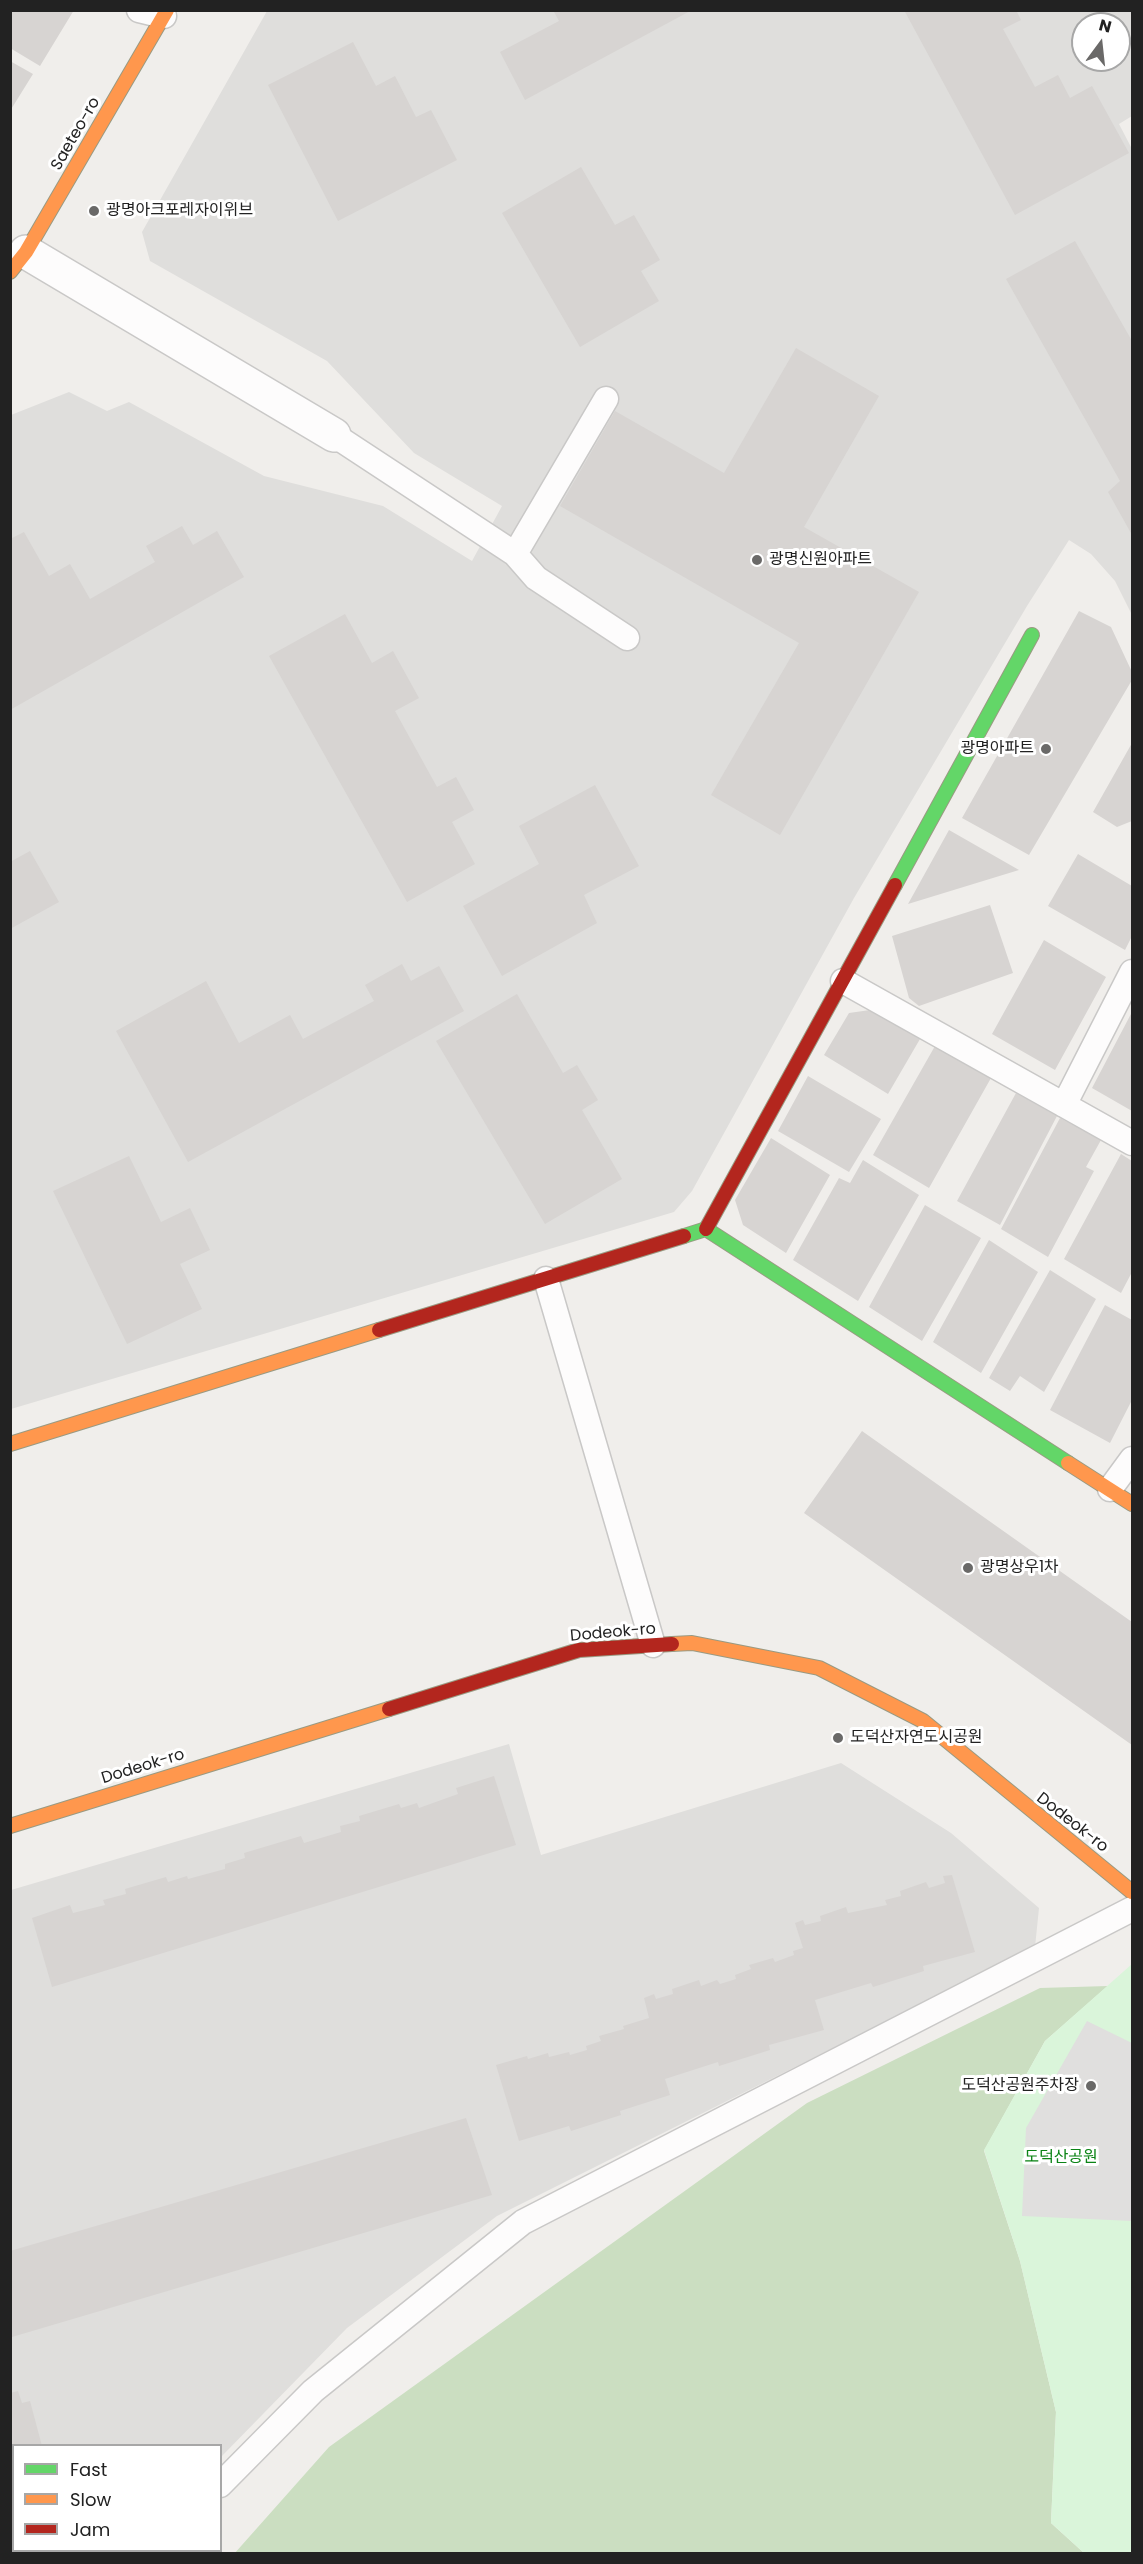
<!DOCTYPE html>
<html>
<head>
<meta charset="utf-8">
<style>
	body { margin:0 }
	#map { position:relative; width:1143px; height:2564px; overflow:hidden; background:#f0eeeb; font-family:Poppins,sans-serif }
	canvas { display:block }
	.frame { position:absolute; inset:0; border:12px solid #222; pointer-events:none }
	.legend { position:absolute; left:12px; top:2444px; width:210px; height:108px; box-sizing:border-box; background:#fff; border:2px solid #a7a7a7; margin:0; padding:8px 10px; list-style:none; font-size:18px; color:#222 }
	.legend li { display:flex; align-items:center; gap:12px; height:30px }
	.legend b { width:30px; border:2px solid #a7a7a7 }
	.north { position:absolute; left:1071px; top:12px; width:60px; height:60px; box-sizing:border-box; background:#fff; border:2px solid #a7a7a7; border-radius:50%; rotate:15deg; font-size:16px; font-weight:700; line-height:24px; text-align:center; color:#222 }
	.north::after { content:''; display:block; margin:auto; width:21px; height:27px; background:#6a6968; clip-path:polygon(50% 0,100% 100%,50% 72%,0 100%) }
</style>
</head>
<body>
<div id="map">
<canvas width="1143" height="2564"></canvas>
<div class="frame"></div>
<ul class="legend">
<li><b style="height:8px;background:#63d668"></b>Fast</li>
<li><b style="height:8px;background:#ff974d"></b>Slow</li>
<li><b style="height:8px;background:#b3261e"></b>Jam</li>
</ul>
<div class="north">N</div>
</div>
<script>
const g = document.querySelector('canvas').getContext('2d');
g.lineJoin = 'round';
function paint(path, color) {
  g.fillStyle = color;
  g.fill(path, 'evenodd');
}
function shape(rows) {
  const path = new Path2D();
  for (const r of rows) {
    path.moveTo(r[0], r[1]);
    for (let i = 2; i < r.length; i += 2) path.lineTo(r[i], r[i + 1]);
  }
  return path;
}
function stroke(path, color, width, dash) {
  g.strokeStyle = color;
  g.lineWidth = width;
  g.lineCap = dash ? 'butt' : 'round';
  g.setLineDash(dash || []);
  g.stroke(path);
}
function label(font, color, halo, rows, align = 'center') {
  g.font = font + ' Poppins,"Noto Sans KR",sans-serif';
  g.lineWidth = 6;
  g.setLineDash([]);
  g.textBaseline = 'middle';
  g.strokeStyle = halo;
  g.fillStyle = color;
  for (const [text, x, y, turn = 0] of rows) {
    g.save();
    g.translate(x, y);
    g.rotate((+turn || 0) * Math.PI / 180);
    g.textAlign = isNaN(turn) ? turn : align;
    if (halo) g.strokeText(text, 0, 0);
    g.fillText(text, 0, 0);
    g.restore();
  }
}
paint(shape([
	[267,11,1132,11,1132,116,1119,124,1132,149,1132,615,1115,581,1091,554,1069,540,1027,606,854,898,692,1191,674,1212,11,1409,11,415,69,392,107,411,129,402,264,476,383,506,472,561,502,506,414,453,327,361,150,261,142,232],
	[1083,24,1119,24,1119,60,1083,60],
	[509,1744,541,1855,841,1763,951,1833,1039,1908,1035,1947,497,2216,347,2328,221,2457,220,2446,14,2446,14,2550,143,2551,140,2554,11,2554,11,1890]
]), '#dfdedc');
paint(shape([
	[1108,1986,1045,2041,984,2151,1020,2261,1056,2412,1051,2523,1084,2553,234,2554,329,2447,807,2103,1040,1988]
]), '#cbdec1');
paint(shape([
	[1132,1964,1132,2553,1084,2553,1051,2523,1056,2412,1020,2261,984,2150,1045,2041]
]), '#daf5da');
paint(shape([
	[1087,2021,1132,2043,1132,2221,1022,2216,1026,2128]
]), '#e0dfde');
paint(shape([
	[10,10,74,10,40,66,10,48],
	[553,10,692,10,525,100,500,52,559,21],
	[904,10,1016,10,1021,20,1003,29,1035,87,1058,75,1070,98,1092,86,1129,153,1015,215],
	[353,42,376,86,395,76,416,117,431,110,457,160,338,221,268,85],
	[10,61,33,74,10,111],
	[581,167,615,225,634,215,660,260,641,271,659,301,580,347,502,213],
	[1075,241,1132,341,1132,535,1108,492,1120,481,1006,279],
	[796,348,879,396,804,527,919,592,780,835,711,795,799,643,560,506,615,411,724,473],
	[182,526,193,545,217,531,244,577,10,710,10,539,24,532,49,576,70,564,90,599,155,562,146,546],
	[1079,611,1111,627,1132,672,1132,680,1029,855,962,818],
	[345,614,372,663,393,651,419,698,395,711,437,787,456,777,474,810,452,822,475,864,407,902,269,656],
	[1132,743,1132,821,1117,827,1093,812],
	[595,785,639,866,584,895,597,923,502,976,463,906,539,864,519,826],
	[949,830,1019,870,908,904],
	[30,851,59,902,10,929,10,862],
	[1078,854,1132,886,1132,936,1125,950,1048,906],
	[990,905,1013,973,919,1006,909,998,892,936],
	[1044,940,1106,977,1055,1070,992,1034],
	[402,964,411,981,439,966,464,1011,188,1162,116,1031,206,981,239,1043,290,1015,303,1039,374,1001,365,985],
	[517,994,563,1073,577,1065,598,1100,582,1110,622,1179,545,1224,436,1041],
	[870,1010,920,1039,888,1094,824,1055,849,1013],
	[1132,1012,1132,1111,1092,1088],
	[935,1046,991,1078,929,1188,873,1155],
	[808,1076,881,1119,849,1172,778,1131],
	[1016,1093,1057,1116,1000,1225,957,1201],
	[1060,1118,1101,1140,1086,1167,1094,1171,1048,1257,1001,1229],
	[771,1138,830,1175,786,1253,743,1225,735,1200],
	[1121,1154,1132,1161,1132,1272,1121,1293,1064,1259],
	[129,1156,161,1222,190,1208,210,1250,180,1264,202,1309,127,1344,53,1191],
	[863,1160,919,1195,858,1301,793,1260,839,1178,850,1183],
	[925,1205,981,1238,922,1341,869,1307],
	[989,1240,1038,1272,981,1373,933,1342],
	[1050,1270,1096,1299,1044,1392,1020,1376,1010,1391,989,1378],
	[1105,1305,1132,1320,1132,1400,1110,1443,1050,1410],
	[862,1431,1132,1622,1132,1745,804,1513],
	[494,1776,516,1845,52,1987,32,1918,70,1905,73,1913,105,1905,103,1900,126,1894,125,1889,166,1877,168,1882,187,1876,188,1879,225,1869,225,1864,245,1858,244,1853,301,1836,304,1843,341,1832,340,1826,360,1821,359,1816,399,1804,401,1808,417,1803,419,1808,458,1794,456,1788],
	[952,1875,975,1952,923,1966,924,1971,873,1987,871,1983,815,2000,824,2030,769,2045,770,2050,719,2066,718,2062,665,2079,670,2095,620,2111,621,2115,571,2131,569,2126,519,2141,496,2065,527,2056,528,2059,548,2053,549,2057,569,2052,570,2055,587,2050,586,2046,601,2041,599,2036,624,2029,623,2026,649,2018,644,1998,654,1994,656,1999,673,1994,672,1989,699,1980,701,1986,717,1980,720,1984,736,1979,735,1975,751,1969,749,1965,773,1958,775,1962,794,1955,793,1951,803,1948,795,1923,803,1920,805,1925,821,1921,820,1916,846,1907,848,1913,887,1905,885,1900,901,1896,900,1891,926,1882,929,1888,945,1883,943,1876],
	[466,2118,492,2195,12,2337,10,2251],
	[18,2391,22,2403,30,2401,42,2446,14,2446,14,2550,68,2550,60,2554,10,2554,10,2393]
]), '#d7d4d2');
const lane = shape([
	[139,10,164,16],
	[334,435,515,554,536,578,627,638],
	[515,554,606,399],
	[843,981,1132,1143],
	[1064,1105,1132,972],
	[546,1279,653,1645],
	[1110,1489,1132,1459],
	[220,2485,313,2391,523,2222,1132,1909],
	[159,2554,162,2550]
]);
const street = shape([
	[26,252,334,435]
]);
const fast = shape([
	[895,885,1032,635],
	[684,1236,706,1229,1068,1463]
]);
const slow = shape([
	[10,272,26,252,167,10],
	[10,1444,379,1330],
	[1068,1463,1132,1504],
	[672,1644,692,1643,819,1668,923,1721,1132,1892],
	[10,1826,389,1709]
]);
const jam = shape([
	[706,1229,895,885],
	[379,1330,684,1236],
	[389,1709,579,1650,672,1644]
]);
stroke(lane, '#c9c8c7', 27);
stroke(street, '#c9c8c7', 36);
stroke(fast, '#999a82', 16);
stroke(slow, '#999a82', 16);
stroke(jam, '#999a82', 16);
stroke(lane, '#fdfcfc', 24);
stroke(street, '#fdfcfc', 33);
stroke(fast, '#63d668', 14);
stroke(slow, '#ff974d', 14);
stroke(jam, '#b3261e', 14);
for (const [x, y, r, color] of [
	[94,211,6,"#6a6968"],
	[757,560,6,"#6a6968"],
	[1046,749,6,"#6a6968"],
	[968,1568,6,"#6a6968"],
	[838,1738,6,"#6a6968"],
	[1091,2086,6,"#6a6968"]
]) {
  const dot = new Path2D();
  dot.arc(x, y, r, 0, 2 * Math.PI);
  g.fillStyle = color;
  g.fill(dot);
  stroke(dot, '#fff', 2);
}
label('16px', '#222', '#fff', [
	["Saeteo-ro",76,134,-60],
	["Dodeok-ro",613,1633,-5],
	["Dodeok-ro",143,1767,-17],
	["Dodeok-ro",1072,1823,38]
]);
label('16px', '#222', '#fff', [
	["광명아크포레자이위브",106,211],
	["광명신원아파트",769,560],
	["광명아파트",1034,749,"right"],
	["광명상우1차",980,1568],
	["도덕산자연도시공원",850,1738],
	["도덕산공원주차장",1079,2086,"right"]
], 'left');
label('16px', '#0c8416', '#fff', [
	["도덕산공원",1061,2158]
]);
</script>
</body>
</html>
